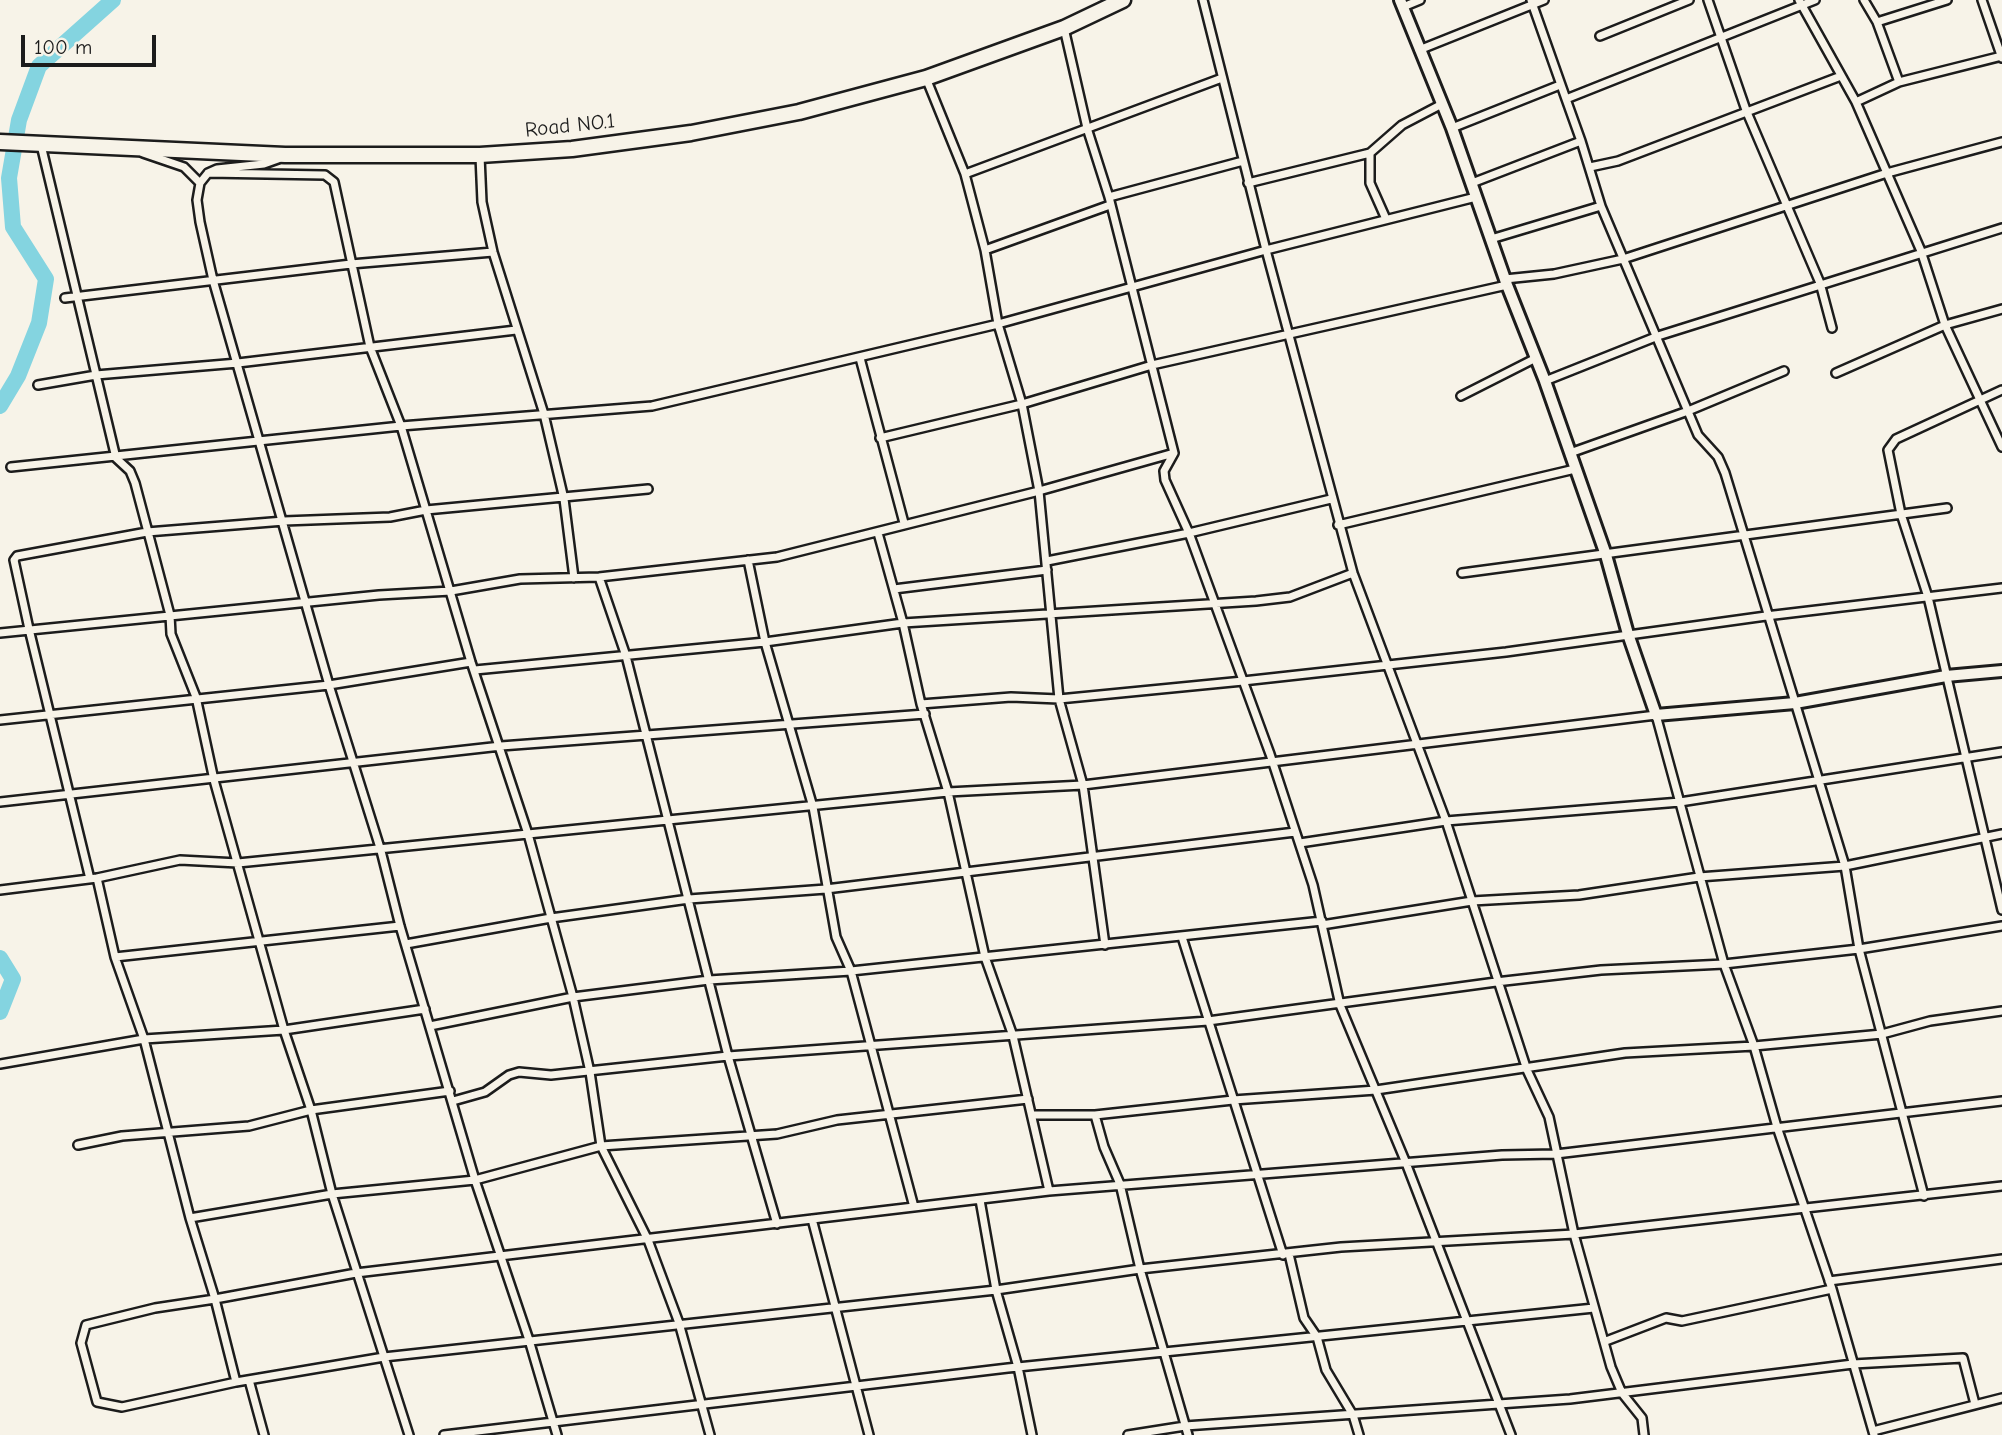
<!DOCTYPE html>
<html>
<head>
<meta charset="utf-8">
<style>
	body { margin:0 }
	#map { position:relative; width:2002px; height:1435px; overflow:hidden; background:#f7f3e8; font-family:"Comic Neue",sans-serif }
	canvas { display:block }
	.scale { position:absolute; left:21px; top:35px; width:135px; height:32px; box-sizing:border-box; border:4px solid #1c1c1c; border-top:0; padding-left:9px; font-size:21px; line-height:24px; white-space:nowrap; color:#1c1c1c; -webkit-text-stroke:5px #f7f3e8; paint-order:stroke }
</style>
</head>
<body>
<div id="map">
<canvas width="2002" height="1435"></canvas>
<div class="scale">100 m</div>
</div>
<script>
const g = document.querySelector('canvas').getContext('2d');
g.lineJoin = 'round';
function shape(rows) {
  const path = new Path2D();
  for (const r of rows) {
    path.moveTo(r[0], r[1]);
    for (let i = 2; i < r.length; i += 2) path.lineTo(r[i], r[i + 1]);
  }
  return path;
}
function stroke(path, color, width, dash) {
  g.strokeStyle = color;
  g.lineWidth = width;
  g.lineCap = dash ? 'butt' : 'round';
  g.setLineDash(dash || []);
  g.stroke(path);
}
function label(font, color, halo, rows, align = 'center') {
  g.font = font + ' "Comic Neue",sans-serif';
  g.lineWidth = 7;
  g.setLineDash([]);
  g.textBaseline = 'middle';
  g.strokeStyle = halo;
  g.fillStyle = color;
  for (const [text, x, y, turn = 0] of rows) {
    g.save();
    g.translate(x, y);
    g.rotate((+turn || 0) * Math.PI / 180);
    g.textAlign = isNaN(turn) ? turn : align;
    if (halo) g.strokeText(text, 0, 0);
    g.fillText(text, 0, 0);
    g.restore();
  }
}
stroke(shape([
	[0,406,18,376,39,323,46,279,13,227,9,178,19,120,39,66,113,0],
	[0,958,13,979,0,1012]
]), '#84d4e0', 16);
const street = shape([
	[1203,0,1266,250,1353,573,1446,821,1527,1070,1549,1117,1574,1234,1611,1367,1622,1393,1642,1418,1644,1435],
	[1531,0,1566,99,1815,0],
	[1708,0,1746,110,1820,283,1832,328],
	[1799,0,1856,102,1921,251,1945,325,2002,447],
	[1864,0,1877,22,1899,82],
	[1982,0,2002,58],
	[1403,7,1420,0],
	[1877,22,1947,0],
	[1064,28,1087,128,1109,197,1174,453,1164,471,1165,480,1189,533,1270,754,1313,885,1340,1005,1406,1163,1511,1435],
	[1600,36,1689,0],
	[1419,50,1544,0],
	[926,78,965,174,985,250,998,324,1022,404,1039,491,1059,699,1083,785,1105,945],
	[1566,99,1581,141],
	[1856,102,1899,82,2002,56],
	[1452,128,1560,85],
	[41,145,116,458,130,471,135,483,170,615,171,634,196,697,214,780,284,1030,311,1110,332,1194,409,1435],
	[143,153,184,167,200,183],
	[1370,153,1370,183,1386,219],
	[480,156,482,202,493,252,544,414,564,499,574,578],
	[278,159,264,164,217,169,208,173,200,183,197,200,200,222,213,280,329,685,381,851,400,926,475,1180,529,1340,557,1435],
	[1590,167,1618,161,1841,76],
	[208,173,325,175,334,182,370,347,401,426,471,662,528,834,573,997,590,1072,601,1146,648,1240,679,1323,710,1435],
	[965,174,1222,78],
	[1248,183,1370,153,1402,125,1442,104],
	[1109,197,1243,161],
	[1491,239,1601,206],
	[985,250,1110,205],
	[1505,279,1554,274,1623,259,1887,173,2002,142],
	[65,298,351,264,493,252],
	[860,358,904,523],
	[1836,373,1945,325,2002,309],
	[1545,381,1658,336,2002,228],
	[38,385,96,375,238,363,516,330],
	[2002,390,1896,439,1888,450,1901,514,1928,597,2002,910],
	[1461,396,1536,358],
	[880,438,1022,404,1152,365,1507,285],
	[1570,453,1688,411,1784,371],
	[11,467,401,426,652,406,998,324,1266,250,1476,197],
	[1338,525,1575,469],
	[878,533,903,623,921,704,948,792,985,957,1013,1036,1049,1191],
	[748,560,765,642,813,807,836,937,851,971,914,1207],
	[1047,561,1189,533,1331,499],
	[1462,573,1947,508],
	[599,577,626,656,728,1056,777,1224],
	[894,589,1047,570],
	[0,633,379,595,451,591,520,579,599,577,777,557,1039,491,1174,453],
	[475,670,765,642,903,623,1256,601,1290,597,1353,573],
	[921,704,1011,697,1059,699,1243,681,1506,652,1766,616,2002,588],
	[0,720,329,685,471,662],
	[0,802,501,746,925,714],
	[1300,843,1446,821,1680,802,2002,752],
	[97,878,115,957,144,1039,190,1218,215,1299,356,1273,1049,1191,1502,1155,1556,1154,2002,1101],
	[90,879,29,629,14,560,17,556,147,532,284,521,390,517,426,510,648,489],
	[0,890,97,878,180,860,238,863,948,792,1083,785,1656,715,1724,964,1754,1046,1777,1127,1832,1289,1874,1435],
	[1322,925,1472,901,1579,895,1699,877,1845,866,1725,473,1718,457,1698,435,1601,206,1581,141,1472,183],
	[1182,937,1283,1255],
	[406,944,551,918,689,899,826,889,1295,832],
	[115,957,400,926],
	[430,1026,573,997,709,980,851,971,1322,921],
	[0,1064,144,1039,284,1030,425,1009],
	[453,1101,485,1092,509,1075,519,1072,551,1075,728,1056,1208,1021,1496,982,1601,970,1724,964,1859,949,2002,926],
	[1032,1115,1095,1115,1233,1100,1376,1090,1625,1053,1754,1046,1882,1034,1930,1021,2002,1011],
	[1095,1115,1104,1147,1120,1184,1140,1269,1188,1435],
	[78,1145,122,1136,249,1126,311,1110,450,1091],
	[1924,1196,1859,949,1845,866,2002,834],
	[980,1200,996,1290,1018,1367,1032,1435],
	[190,1218,332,1194,475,1180,601,1146,777,1134,837,1120,1028,1099],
	[812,1219,869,1435],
	[1289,1254,1304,1318,1317,1337,1326,1370,1353,1415,1359,1435],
	[1829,1281,2002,1259],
	[1606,1341,1666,1318,1682,1321,1832,1289],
	[249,1380,264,1435],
	[236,1382,215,1299,155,1308,86,1325,81,1343,97,1402,122,1407,236,1382,384,1357,996,1290,1140,1269,1341,1247,1574,1234,2002,1186],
	[1873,1431,2002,1398],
	[444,1435,1008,1368,1594,1308],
	[1128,1435,1185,1426,1570,1399,1853,1364,1963,1358,1975,1404]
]);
const secondary = shape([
	[1400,0,1452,128,1507,285,1545,381,1606,555,1628,634,1656,715,1795,703,1946,676,2002,671]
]);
const highway = shape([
	[0,142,285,155,480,155,572,149,691,133,799,112,926,78,1064,28,1123,0]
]);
stroke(street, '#1c1c1c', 12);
stroke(secondary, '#1c1c1c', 16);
stroke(highway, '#1c1c1c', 19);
stroke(street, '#f7f3e8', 7);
stroke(secondary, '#f7f3e8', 10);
stroke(highway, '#f7f3e8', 14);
label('21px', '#1c1c1c', '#f7f3e8', [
	["Road NO.1",570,126,-6]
]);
</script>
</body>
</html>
